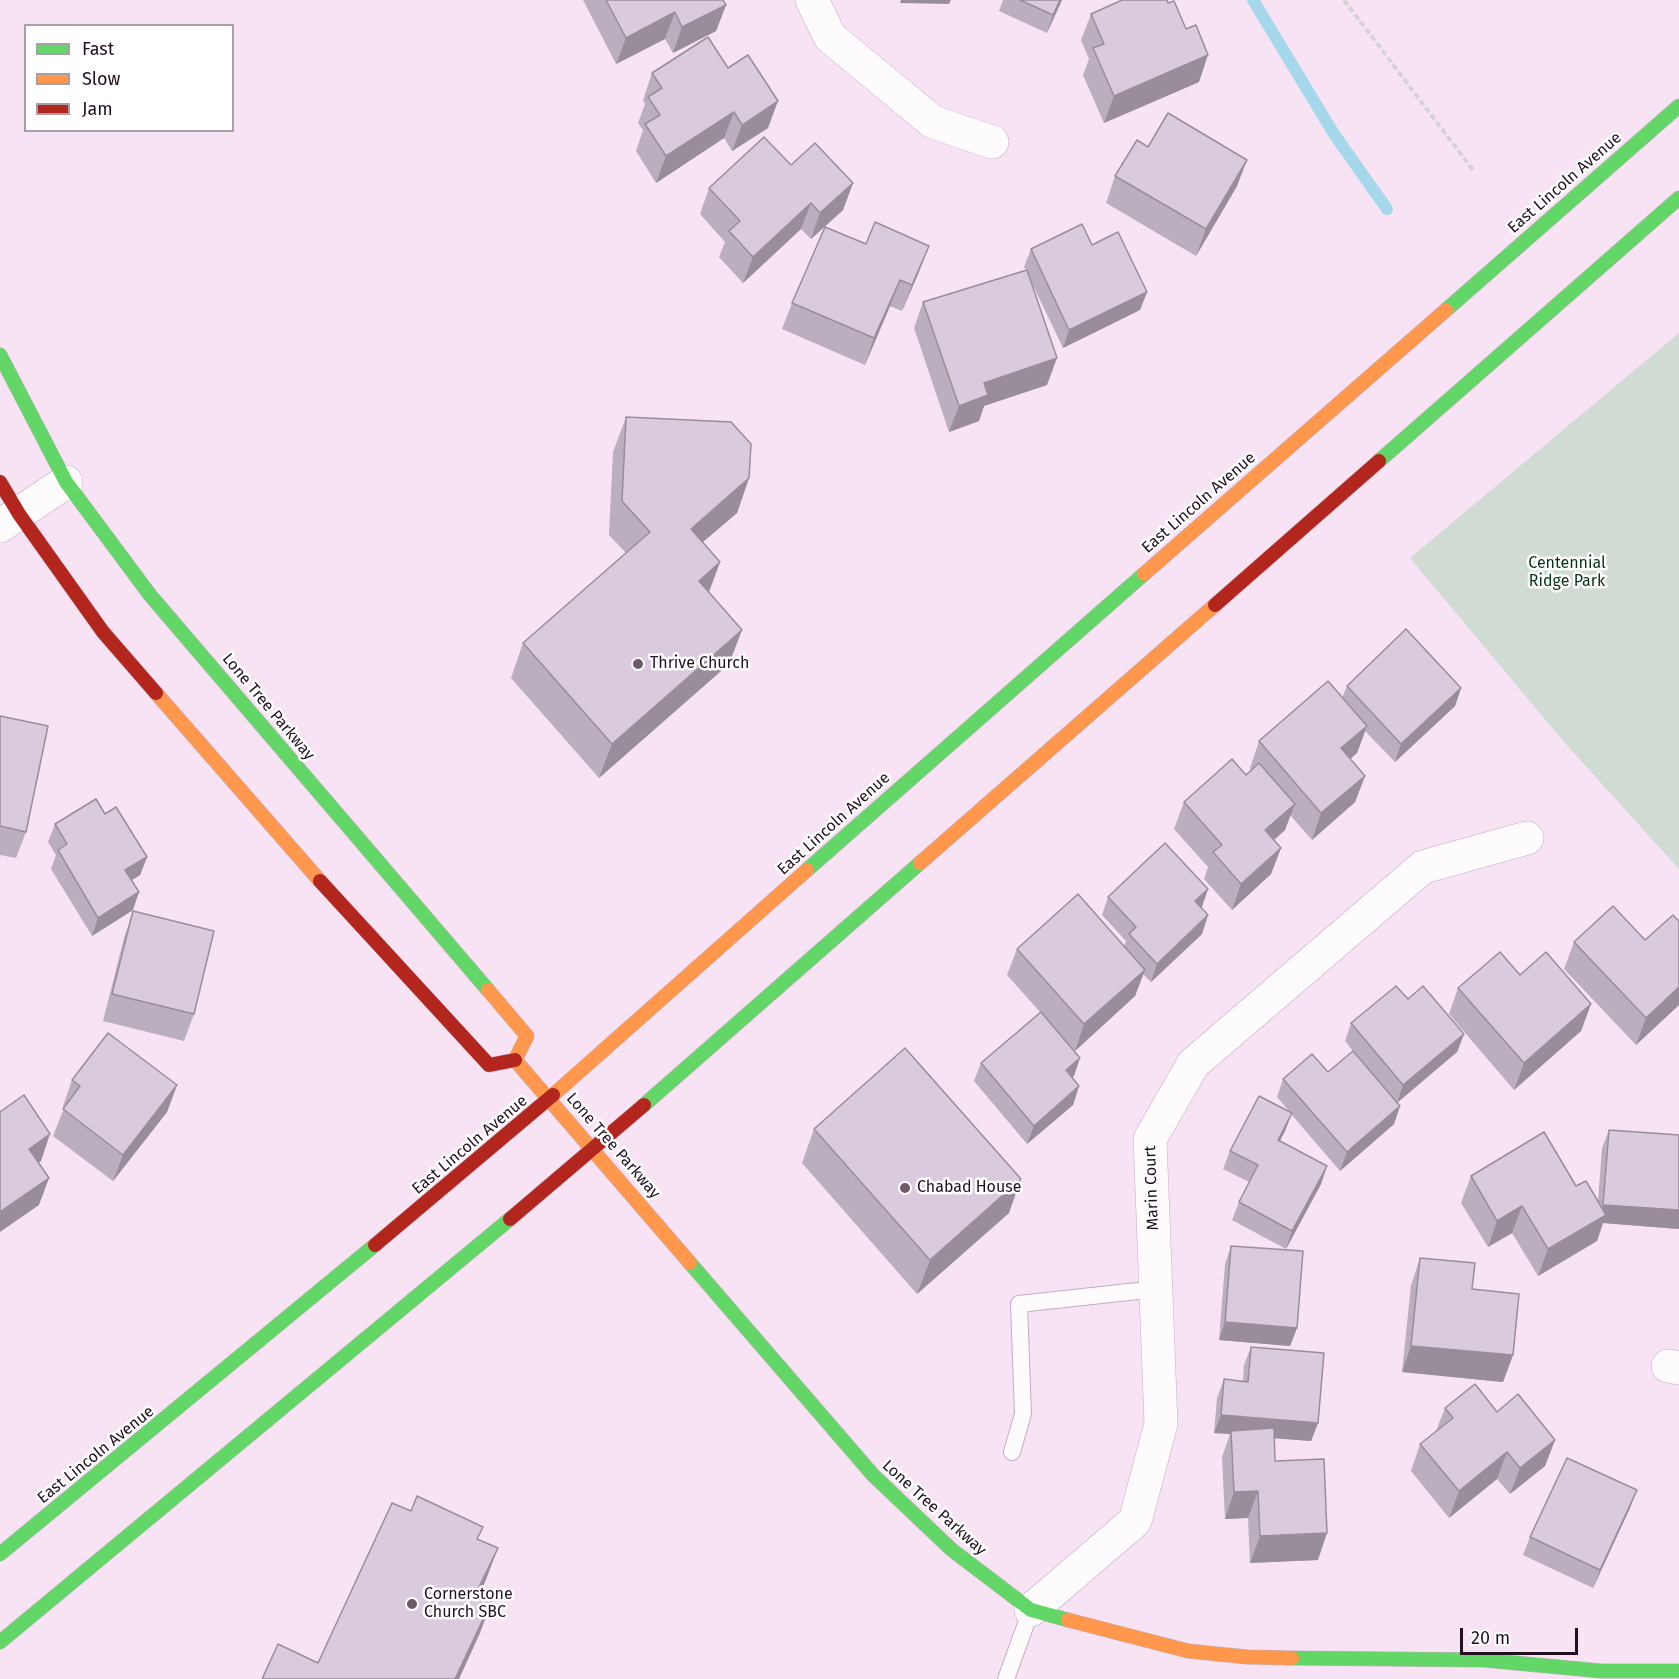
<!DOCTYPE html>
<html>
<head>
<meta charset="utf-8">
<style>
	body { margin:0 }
	#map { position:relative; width:1679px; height:1679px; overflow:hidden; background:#f7e3f3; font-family:"Fira Sans",sans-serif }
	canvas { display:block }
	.legend { position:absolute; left:24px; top:24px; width:210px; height:108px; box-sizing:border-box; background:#fff; border:2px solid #a79fa6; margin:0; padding:8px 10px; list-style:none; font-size:18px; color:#240f21 }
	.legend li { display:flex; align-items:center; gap:12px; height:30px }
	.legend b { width:30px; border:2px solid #a79fa6 }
	.scale { position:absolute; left:1460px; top:1628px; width:118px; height:27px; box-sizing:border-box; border:3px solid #240f21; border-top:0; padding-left:8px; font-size:18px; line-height:21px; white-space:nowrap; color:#240f21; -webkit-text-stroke:4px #fff; paint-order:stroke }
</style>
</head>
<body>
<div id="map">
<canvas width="1679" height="1679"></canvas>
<ul class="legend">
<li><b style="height:8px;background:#63d668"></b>Fast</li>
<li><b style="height:8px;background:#ff974d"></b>Slow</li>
<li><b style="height:8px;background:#b3261e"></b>Jam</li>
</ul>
<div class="scale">20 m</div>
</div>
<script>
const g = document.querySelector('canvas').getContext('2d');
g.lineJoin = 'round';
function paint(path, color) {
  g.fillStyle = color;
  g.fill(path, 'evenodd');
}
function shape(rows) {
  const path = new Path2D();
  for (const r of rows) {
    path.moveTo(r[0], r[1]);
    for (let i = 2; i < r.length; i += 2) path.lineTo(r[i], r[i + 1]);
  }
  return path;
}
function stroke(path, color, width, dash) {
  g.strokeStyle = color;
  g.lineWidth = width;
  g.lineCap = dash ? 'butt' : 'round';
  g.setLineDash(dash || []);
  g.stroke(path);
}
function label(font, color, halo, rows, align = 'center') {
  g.font = font + ' "Fira Sans",sans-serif';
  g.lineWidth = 5;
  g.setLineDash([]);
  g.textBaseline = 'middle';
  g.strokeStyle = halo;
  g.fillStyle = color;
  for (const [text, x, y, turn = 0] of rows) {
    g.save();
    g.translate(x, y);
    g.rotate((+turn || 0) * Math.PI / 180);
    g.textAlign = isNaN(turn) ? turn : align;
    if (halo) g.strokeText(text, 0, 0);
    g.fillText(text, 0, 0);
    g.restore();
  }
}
paint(shape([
	[1679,333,1679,869,1564,742,1410,558]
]), '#d0dbd3');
stroke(shape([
	[1253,0,1334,134,1387,209]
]), '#a4d8ea', 12);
const lane = shape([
	[1012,1452,1023,1414,1019,1304,1156,1289],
	[1006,1679,1031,1610]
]);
const street = shape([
	[812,0,830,37,933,122,992,142],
	[0,526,66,482],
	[1668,1366,1679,1368],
	[1031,1610,1135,1521,1161,1424,1150,1139,1193,1064,1423,867,1527,838]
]);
const fast = shape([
	[1446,310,1679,106],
	[0,355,66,482,150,595,488,990],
	[1379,461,1679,198],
	[807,870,1144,574],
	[644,1105,920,863],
	[690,1263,873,1475,952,1550,1031,1610,1068,1620],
	[0,1554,375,1245],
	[0,1642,510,1219],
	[1292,1658,1484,1660,1601,1671,1679,1671]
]);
const slow = shape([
	[1144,574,1446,310],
	[156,693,320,881],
	[920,863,1215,605],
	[488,990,527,1036,515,1060],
	[515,1060,690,1263],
	[553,1095,807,870],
	[1068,1620,1188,1651,1247,1657,1292,1658]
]);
const jam = shape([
	[0,482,19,514,103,632,156,693],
	[1215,605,1379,461],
	[320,881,489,1065,515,1060],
	[510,1219,644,1105],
	[375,1245,553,1095]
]);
stroke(lane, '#c2aebe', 18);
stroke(street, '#c2aebe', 34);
stroke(fast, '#c2aebe', 15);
stroke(slow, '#c2aebe', 15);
stroke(jam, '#c2aebe', 15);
stroke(shape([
	[1344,0,1473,170]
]), '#d8d2d7', 4, [6, 3]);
stroke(lane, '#fefbfd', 16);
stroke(street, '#fefbfd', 33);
stroke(fast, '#63d668', 14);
stroke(slow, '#ff974d', 14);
stroke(jam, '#b3261e', 14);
paint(shape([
	[583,0,723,0,726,5,716,31,673,53,665,39,616,64],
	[1003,0,1062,0,1047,33,999,11],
	[1168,3,1186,29,1199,82,1104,123,1083,75,1089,59,1081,40,1091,14],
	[728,68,768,128,732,151,724,138,656,183,636,151,643,130,638,123,645,104,643,100,652,73],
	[1148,147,1237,186,1196,256,1106,203,1115,176],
	[853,183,843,210,811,239,801,229,743,283,719,257,725,242,700,214,709,188],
	[1092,245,1147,292,1140,310,1063,348,1028,275,1047,385,984,406,979,421,949,432,914,328,923,302,1026,270,1024,267,1031,249],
	[919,272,902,311,890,306,865,365,782,329,792,303],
	[626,417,749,478,737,513,703,542,720,562,709,592,729,664,599,778,511,678,523,643,626,553,609,535,613,452],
	[1347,686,1461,688,1455,706,1395,762,1365,731,1357,753,1350,759,1365,776,1355,802,1312,840,1290,815,1285,830,1274,840,1281,848,1271,874,1232,910,1204,879,1208,867,1174,829,1184,802,1246,775,1251,770,1250,768,1259,741,1342,698],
	[0,716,26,832,16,858,0,855],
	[55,824,147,857,140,875,132,880,133,910,92,936,51,869,56,855,48,842],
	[1208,889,1201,908,1208,915,1202,934,1151,982,1143,974,1135,996,1075,1051,1074,1076,1072,1077,1079,1086,1073,1105,1027,1144,974,1081,981,1063,1040,1012,1007,975,1017,949,1124,946,1126,941,1102,915,1108,897],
	[133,911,194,1014,184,1041,103,1021,124,938],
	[1645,940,1679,1005,1636,1045,1564,969,1574,942],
	[1520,975,1591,1004,1581,1031,1514,1090,1449,1014,1458,988],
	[1408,999,1464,1034,1457,1052,1397,1102,1400,1106,1394,1124,1340,1171,1291,1114,1285,1131,1280,1141,1327,1166,1321,1184,1286,1249,1232,1220,1239,1202,1249,1182,1223,1169,1230,1151,1289,1111,1277,1097,1283,1079,1328,1072,1353,1051,1345,1041,1351,1023],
	[72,1080,177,1085,167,1112,113,1181,53,1136,64,1108,63,1106],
	[814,1129,1009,1213,917,1294,802,1163],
	[1609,1130,1679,1135,1679,1229,1603,1223,1597,1241,1538,1276,1512,1233,1488,1247,1461,1203,1471,1176,1576,1186,1598,1201,1602,1148],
	[1231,1246,1297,1328,1290,1346,1219,1340,1225,1264],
	[1420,1258,1472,1289,1513,1355,1503,1382,1402,1372,1411,1285],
	[1251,1347,1318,1423,1311,1441,1274,1438,1275,1461,1318,1560,1250,1563,1248,1518,1225,1519,1222,1457,1230,1434,1214,1433,1217,1398,1224,1379,1243,1381,1244,1365],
	[1445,1408,1497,1412,1555,1440,1545,1466,1510,1494,1497,1479,1449,1518,1411,1471,1420,1444,1436,1431],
	[1630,1508,1593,1588,1523,1555,1530,1537]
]), '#bbaebe');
paint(shape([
	[901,0,951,0,949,4,900,3],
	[1060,0,1062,0,1047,33,1053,15],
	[726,5,716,31,673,53,682,27],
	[675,12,665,39,616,64,626,38],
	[1208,55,1199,82,1104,123,1114,96],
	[778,101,768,128,732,151,742,125],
	[734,112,724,138,656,183,666,156],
	[1247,160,1237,186,1196,256,1206,229],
	[853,183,843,210,811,239,820,213],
	[811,203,801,229,743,283,753,257],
	[929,246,919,272,902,311,912,285],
	[900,280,890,306,865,365,874,338],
	[1147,292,1140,310,1063,348,1069,330],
	[1057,358,1047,385,984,406,979,421,949,432,959,406,984,383],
	[749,478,737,513,678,563,691,529],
	[720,562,707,597,699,581],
	[742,630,729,664,599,778,612,744],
	[1461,688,1455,706,1395,762,1401,744],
	[1367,726,1357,753,1332,775,1341,748],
	[1365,776,1355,802,1312,840,1321,813],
	[1295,804,1285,830,1255,857,1265,830],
	[1281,848,1271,874,1232,910,1241,884],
	[147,857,140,875,119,888,125,870],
	[1208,889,1202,907,1188,919,1195,901],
	[139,892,133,910,92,936,98,918],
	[1208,915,1202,934,1151,982,1157,964],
	[1145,970,1135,996,1075,1051,1084,1024],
	[1679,987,1679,1005,1636,1045,1646,1018],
	[1591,1004,1581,1031,1514,1090,1524,1063],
	[1464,1034,1457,1052,1397,1103,1403,1085],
	[1080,1058,1074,1076,1059,1089,1066,1070],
	[177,1085,167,1112,113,1181,123,1155],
	[1079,1086,1073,1105,1027,1144,1034,1126],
	[1400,1106,1394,1124,1340,1171,1347,1152],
	[1292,1113,1285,1131,1271,1158,1278,1140],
	[50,1134,41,1161,19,1176,29,1149],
	[1327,1166,1321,1184,1286,1249,1292,1231],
	[49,1178,39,1205,0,1232,0,1212],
	[1021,1179,1009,1213,917,1294,930,1260],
	[1603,1205,1679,1210,1679,1229,1603,1223,1597,1241,1538,1276,1548,1249,1598,1220],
	[1522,1206,1512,1233,1488,1247,1497,1221],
	[1225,1322,1297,1328,1290,1346,1219,1340],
	[1411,1346,1513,1355,1503,1382,1402,1372],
	[1221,1415,1318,1423,1311,1441,1231,1435,1231,1431,1230,1434,1214,1433],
	[1555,1440,1545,1466,1510,1494,1520,1468],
	[1507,1452,1497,1479,1449,1518,1459,1491],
	[1637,1490,1630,1508,1593,1588,1600,1570],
	[1258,1491,1248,1518,1225,1519,1234,1492],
	[1327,1533,1318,1560,1250,1563,1260,1536],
	[498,1548,485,1582,465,1626,477,1591],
	[493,1598,480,1633,459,1679,455,1679]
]), '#998d9b');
const building = shape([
	[606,0,723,0,726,5,682,27,675,12,626,38,606,0],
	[1020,0,1060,0,1053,15,1020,0],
	[1122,0,1167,0,1168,3,1174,1,1186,29,1196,25,1208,55,1114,96,1093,48,1104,44,1091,14,1122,0],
	[708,37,728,68,748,55,778,101,742,125,734,112,666,156,645,124,660,115,648,97,662,88,652,73,708,37],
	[1168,113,1247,160,1206,229,1115,176,1137,140,1148,147,1168,113],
	[764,137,791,165,815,143,853,183,820,213,811,203,753,257,729,231,740,221,709,188,764,137],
	[875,222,929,246,912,285,900,280,874,338,792,303,825,227,866,244,875,222],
	[1082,224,1092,245,1118,232,1147,292,1069,330,1031,249,1082,224],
	[1027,270,1057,358,984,383,988,395,959,406,923,302,1027,270],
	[626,417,731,422,751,444,749,478,691,529,720,562,699,581,742,630,612,744,523,643,650,532,622,501,626,417],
	[1406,629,1461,688,1401,744,1347,686,1406,629],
	[1328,681,1367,726,1341,748,1365,776,1321,813,1259,741,1328,681],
	[0,716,48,726,26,832,0,826,0,716],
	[1232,759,1246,775,1259,763,1295,804,1265,830,1281,848,1241,884,1213,852,1222,845,1184,802,1232,759],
	[96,799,105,814,116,807,147,857,125,870,139,892,98,918,58,850,67,844,55,824,96,799],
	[1165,843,1208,889,1195,901,1208,915,1157,964,1129,934,1136,927,1108,897,1165,843],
	[1078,894,1145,970,1084,1024,1017,949,1078,894],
	[1613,906,1645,940,1673,915,1679,921,1679,987,1646,1018,1574,942,1613,906],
	[133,911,214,931,194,1014,112,994,133,911],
	[1500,952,1520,975,1546,952,1591,1004,1524,1063,1458,988,1500,952],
	[1396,986,1408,999,1423,986,1464,1034,1403,1085,1351,1023,1396,986],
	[1041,1012,1080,1058,1066,1070,1079,1086,1034,1126,981,1063,1041,1012],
	[108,1033,177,1085,123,1155,63,1109,80,1086,72,1080,108,1033],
	[905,1048,1021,1179,930,1260,814,1129,905,1048],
	[1353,1051,1400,1106,1347,1152,1283,1079,1312,1054,1328,1072,1353,1051],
	[24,1095,50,1134,29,1149,49,1178,0,1212,0,1112,24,1095],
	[1259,1096,1292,1113,1278,1140,1327,1166,1292,1231,1239,1202,1258,1165,1230,1151,1259,1096],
	[1609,1130,1679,1135,1679,1210,1603,1205,1609,1130],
	[1544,1132,1576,1186,1586,1181,1606,1215,1548,1249,1522,1206,1497,1221,1471,1176,1544,1132],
	[1231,1246,1303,1251,1297,1328,1225,1322,1231,1246],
	[1420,1258,1475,1263,1472,1289,1519,1294,1513,1355,1411,1346,1420,1258],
	[1251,1347,1324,1353,1318,1423,1221,1415,1224,1379,1248,1382,1251,1347],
	[1475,1384,1497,1412,1518,1394,1555,1440,1520,1468,1507,1452,1459,1491,1420,1444,1453,1418,1445,1408,1475,1384],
	[1274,1428,1275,1461,1324,1459,1327,1533,1260,1536,1258,1491,1234,1492,1231,1431,1274,1428],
	[1567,1458,1637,1490,1600,1570,1530,1537,1567,1458],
	[417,1496,483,1527,477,1539,498,1548,477,1591,493,1598,455,1679,262,1679,278,1644,318,1663,392,1503,411,1511,417,1496]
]);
paint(building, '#dacadd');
stroke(building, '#998d9b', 1.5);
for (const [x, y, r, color] of [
	[638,664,6,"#6e596a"],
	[905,1188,6,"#6e596a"],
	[412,1604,6,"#6e596a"]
]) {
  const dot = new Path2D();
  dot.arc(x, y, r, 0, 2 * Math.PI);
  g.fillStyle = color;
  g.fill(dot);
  stroke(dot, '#fff', 2);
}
label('16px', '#240f21', '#fff', [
	["East Lincoln Avenue",1565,183,-41],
	["East Lincoln Avenue",1199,503,-41],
	["Lone Tree Parkway",268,707,50],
	["East Lincoln Avenue",834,824,-42],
	["East Lincoln Avenue",470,1145,-40],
	["Lone Tree Parkway",613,1146,49],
	["Marin Court",1152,1188,-92],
	["East Lincoln Avenue",96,1455,-39],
	["Lone Tree Parkway",934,1508,42]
]);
label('16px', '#063419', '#fff', [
	["Centennial",1567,564],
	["Ridge Park",1567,582]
]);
label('16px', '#240f21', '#fff', [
	["Thrive Church",650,664],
	["Chabad House",917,1188],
	["Cornerstone",424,1595],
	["Church SBC",424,1613]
], 'left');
</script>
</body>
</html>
